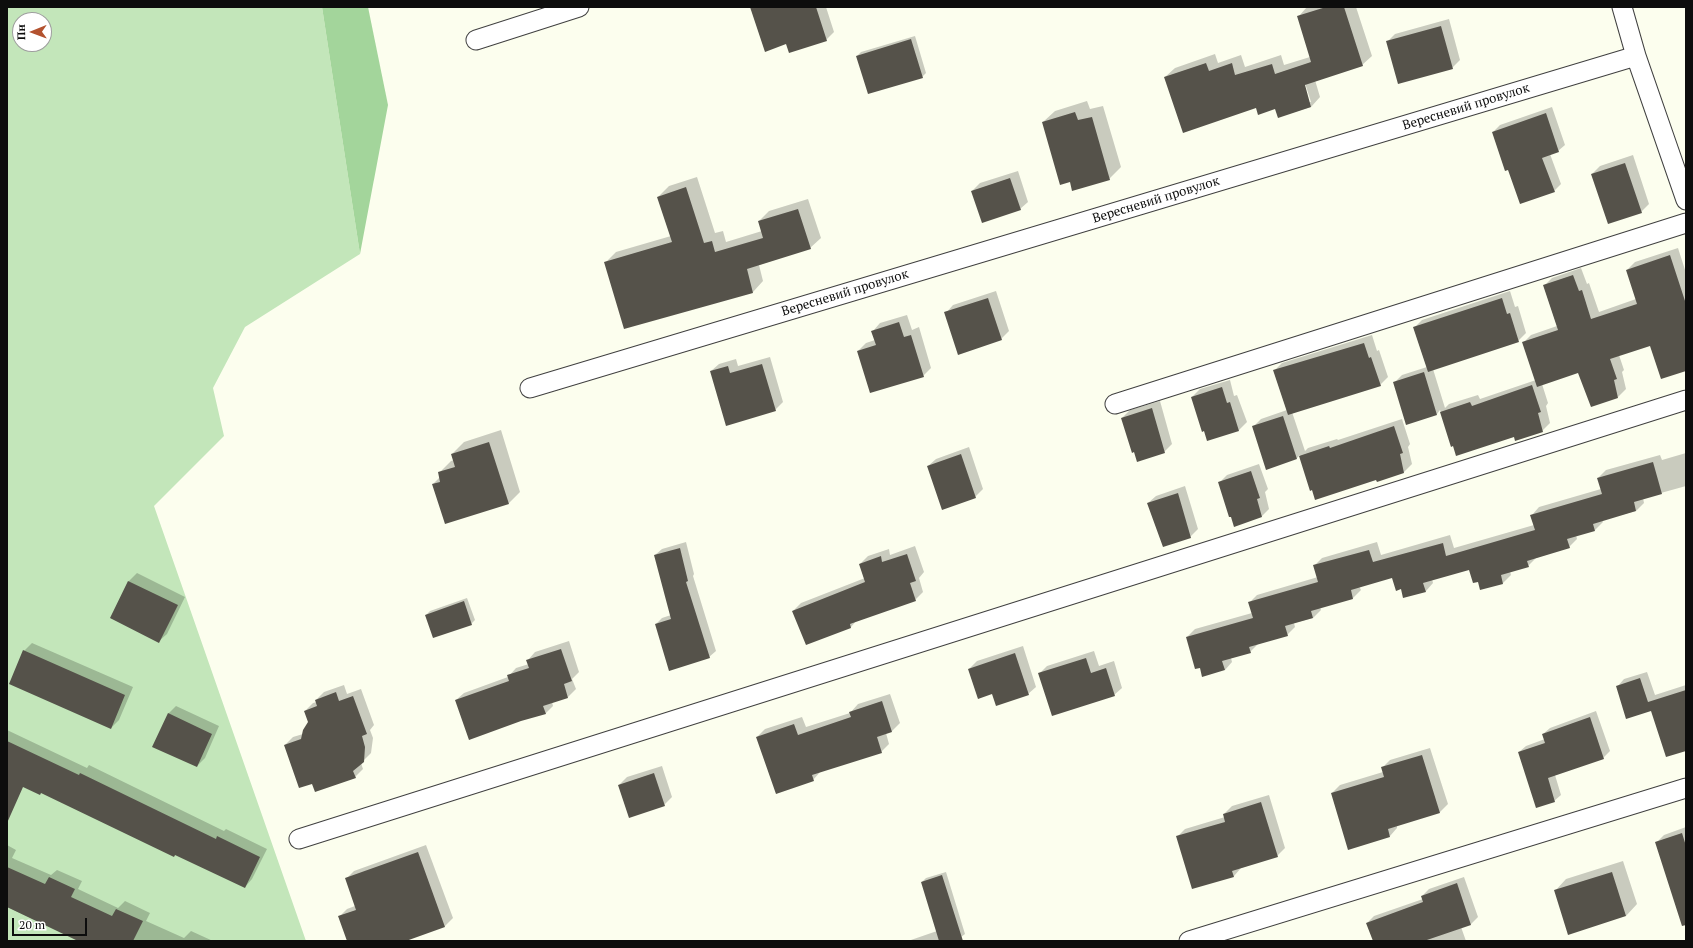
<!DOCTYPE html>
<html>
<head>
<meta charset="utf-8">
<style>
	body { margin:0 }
	#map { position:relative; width:1693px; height:948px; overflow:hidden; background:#fcfeee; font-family:"PT Serif",serif }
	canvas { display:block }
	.frame { position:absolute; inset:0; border:8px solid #0d0d0d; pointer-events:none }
	.north { position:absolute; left:12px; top:12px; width:40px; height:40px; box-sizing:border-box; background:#fff; border:1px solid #9e9e9e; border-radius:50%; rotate:269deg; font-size:11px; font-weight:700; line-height:16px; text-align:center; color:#0d0d0d }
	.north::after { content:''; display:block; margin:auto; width:14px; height:18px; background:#b3522f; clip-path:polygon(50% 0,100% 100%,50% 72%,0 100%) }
	.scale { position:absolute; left:12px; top:918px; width:75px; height:18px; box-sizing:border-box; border:2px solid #0d0d0d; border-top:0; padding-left:5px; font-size:12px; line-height:14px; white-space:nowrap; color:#0d0d0d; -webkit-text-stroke:3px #fff; paint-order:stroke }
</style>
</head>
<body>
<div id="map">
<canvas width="1693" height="948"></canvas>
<div class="frame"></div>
<div class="north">Пн</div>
<div class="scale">20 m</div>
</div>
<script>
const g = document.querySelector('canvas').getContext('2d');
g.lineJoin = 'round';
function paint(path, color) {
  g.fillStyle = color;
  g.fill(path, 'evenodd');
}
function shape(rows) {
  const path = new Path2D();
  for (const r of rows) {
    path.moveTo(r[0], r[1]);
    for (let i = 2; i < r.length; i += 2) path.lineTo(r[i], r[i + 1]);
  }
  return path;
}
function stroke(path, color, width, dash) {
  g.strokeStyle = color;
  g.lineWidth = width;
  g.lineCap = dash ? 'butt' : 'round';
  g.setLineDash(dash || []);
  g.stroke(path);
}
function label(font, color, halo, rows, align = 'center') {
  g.font = font + ' "PT Serif",serif';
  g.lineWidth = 4;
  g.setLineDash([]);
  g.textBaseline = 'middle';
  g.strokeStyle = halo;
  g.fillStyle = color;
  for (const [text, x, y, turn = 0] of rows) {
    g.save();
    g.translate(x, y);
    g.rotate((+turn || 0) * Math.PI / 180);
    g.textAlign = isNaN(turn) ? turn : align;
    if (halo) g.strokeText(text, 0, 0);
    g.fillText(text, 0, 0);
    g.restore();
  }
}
paint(shape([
	[7,7,322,7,360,254,245,327,213,388,224,436,154,506,306,941,7,941],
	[20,20,44,20,44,44,20,44]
]), '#c3e6ba');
paint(shape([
	[322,7,368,7,388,105,360,254]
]), '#a3d59b');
paint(shape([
	[751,7,826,7,834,32,826,40,787,43],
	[1307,7,1356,7,1372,56,1362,65,1315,80,1320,97,1311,107,1278,117,1276,108,1256,107,1165,77,1175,68,1215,54,1218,63,1241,55,1245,67,1281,55,1284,65,1310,57,1298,17],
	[1302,80,1304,80,1311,102,1309,102],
	[1449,19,1460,60,1452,68,1387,42,1395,34],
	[915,36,926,73,922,77,857,56,861,52],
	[1087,101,1090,109,1103,106,1121,167,1109,179,1071,181,1043,122,1055,111],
	[1552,107,1565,145,1558,151,1550,154,1561,184,1554,191,1493,132,1500,125],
	[1633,155,1649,204,1641,212,1592,174,1600,166],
	[1018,171,1028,202,1020,209,972,191,980,183],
	[697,177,715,233,723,231,726,242,762,231,759,221,769,211,808,199,821,238,810,248,759,265,763,281,753,292,625,328,605,263,616,252,671,236,658,197,669,186],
	[1678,248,1686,273,1686,369,1651,344,1619,355,1624,370,1622,372,1626,389,1618,397,1578,371,1542,384,1548,403,1546,406,1550,423,1542,431,1452,445,1440,410,1437,414,1407,423,1394,383,1402,375,1427,367,1414,328,1422,320,1510,291,1515,307,1518,306,1526,333,1518,341,1433,369,1445,408,1449,404,1478,395,1480,399,1536,380,1523,343,1531,335,1557,326,1544,286,1552,278,1581,268,1587,284,1589,283,1599,312,1636,299,1627,270,1635,262],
	[996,291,1009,331,1001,339,946,313,953,305],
	[907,315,912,330,919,327,931,368,923,376,858,351,866,343,875,340,873,331,880,323],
	[1372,335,1377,351,1379,350,1388,377,1380,385,1292,412,1305,451,1308,448,1337,439,1338,440,1402,419,1410,444,1408,447,1412,464,1404,472,1378,480,1377,479,1311,490,1300,455,1297,458,1266,468,1253,427,1261,419,1287,410,1274,371,1282,363],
	[770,357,783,402,775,410,711,371,719,364,736,359,738,366],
	[1230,380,1234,396,1237,395,1247,422,1239,430,1208,440,1192,397,1200,389],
	[1160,401,1172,444,1164,452,1134,451,1122,418,1130,410],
	[501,430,520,492,509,503,433,484,440,477,439,473,451,461,454,460,452,454,464,442],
	[969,447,983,489,975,497,928,466,936,459],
	[1686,453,1686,486,1643,498,1644,503,1636,511,1602,520,1603,522,1595,530,1576,535,1577,539,1569,547,1536,558,1528,566,1510,571,1511,575,1503,583,1481,589,1479,580,1470,568,1432,579,1433,583,1426,591,1401,588,1393,576,1359,586,1361,590,1353,598,1320,607,1321,610,1313,618,1294,623,1295,627,1287,635,1258,644,1250,652,1231,658,1232,662,1225,670,1200,667,1187,637,1195,629,1252,613,1250,602,1257,595,1318,577,1314,566,1322,558,1377,542,1381,555,1450,535,1454,548,1534,525,1532,515,1539,507,1601,489,1598,478,1606,470,1660,455,1662,460],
	[1259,464,1268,489,1265,492,1269,509,1261,517,1219,483,1227,475],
	[1185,486,1198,529,1190,537,1148,503,1156,496],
	[686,542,694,574,693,576,716,651,709,657,656,624,662,618,671,615,655,555,662,549],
	[915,546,924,572,919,578,923,592,915,600,857,620,851,627,807,644,793,611,801,603,865,578,860,564,868,556,889,549,890,555],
	[137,573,185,597,167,634,159,641,111,618,129,581],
	[467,598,475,620,471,624,426,615,430,611],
	[569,641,579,672,572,679,576,689,568,697,552,702,553,706,545,714,456,700,464,693,508,677,516,668,529,664,528,660,535,652],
	[32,643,133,687,119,720,111,728,24,651],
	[1023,646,1036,687,1028,694,993,693,969,669,977,661],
	[1094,651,1099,666,1114,661,1122,688,1114,695,1039,674,1047,666],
	[1647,672,1655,695,1686,685,1686,749,1651,710,1617,687,1624,679],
	[344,685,347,694,361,689,374,725,370,730,373,738,371,753,361,763,363,769,355,777,313,782,285,745,293,737,303,734,309,722,305,711,313,703,317,702,316,700,324,692],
	[890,694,900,723,892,731,886,733,889,744,881,752,821,771,813,780,757,737,765,729,802,717,806,727,850,713,858,704],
	[176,706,219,726,205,758,197,766,168,714],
	[1596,711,1610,751,1603,758,1555,775,1561,795,1554,801,1519,752,1526,746,1545,739,1543,734,1550,728],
	[7,730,87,768,89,765,224,831,226,829,267,849,252,879,245,887,176,854,174,856,41,792,7,779],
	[1430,748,1448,804,1440,812,1397,825,1397,828,1390,836,1332,793,1340,785,1383,772,1382,768,1390,760],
	[662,766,672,797,664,805,619,785,627,777],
	[1269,795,1285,848,1277,856,1241,868,1234,876,1193,888,1177,837,1185,829,1225,817,1224,814,1232,806],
	[1686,827,1686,889,1656,843,1664,835],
	[7,845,16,850,12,858,51,875,57,870,82,881,78,889,118,908,125,901,150,913,146,921,184,938,191,931,213,941,81,941,7,907],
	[426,845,453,918,445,926,403,941,348,941,339,917,347,909,355,906,346,879,354,871],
	[1623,861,1637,904,1626,916,1555,891,1566,879],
	[946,872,965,934,961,937,950,941,908,941,937,931,922,882,926,878],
	[1464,877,1478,917,1471,924,1461,927,1466,941,1374,941,1367,923,1374,916,1423,899,1422,896,1429,889]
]), '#0003');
paint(shape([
	[750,7,816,7,827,41,789,53,786,44,765,52],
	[1326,7,1344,7,1363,66,1305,85,1311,107,1278,118,1275,109,1258,115,1256,108,1183,133,1164,77,1206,63,1209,71,1232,63,1235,75,1272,64,1275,74,1311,62,1297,16],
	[1441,26,1453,69,1398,84,1386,41],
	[911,39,923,78,868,94,856,56],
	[1075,112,1078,120,1092,117,1110,180,1072,191,1070,182,1060,185,1042,122],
	[1546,113,1559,152,1542,158,1555,192,1520,204,1508,170,1505,171,1492,132],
	[1625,163,1642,213,1608,224,1591,174],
	[1010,178,1021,210,982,223,971,191],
	[686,187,704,243,712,241,715,252,763,238,758,221,798,209,811,249,747,269,753,293,624,329,604,262,672,242,657,197],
	[1670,255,1686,304,1686,371,1661,379,1650,346,1610,359,1617,379,1614,380,1618,398,1591,407,1578,373,1537,387,1522,342,1558,330,1543,285,1573,275,1579,291,1582,290,1591,319,1637,304,1626,270],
	[988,298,1002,340,958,355,944,312],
	[1502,298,1507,314,1510,313,1519,342,1428,372,1413,327],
	[899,322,904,337,911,335,924,377,870,393,857,351,876,345,871,331],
	[1364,343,1369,358,1371,357,1381,386,1288,415,1273,370],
	[762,364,776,411,726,426,710,371,728,366,730,373],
	[1424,372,1437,415,1406,425,1393,382],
	[1532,385,1541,412,1538,413,1543,432,1515,441,1514,437,1456,456,1453,446,1451,447,1440,412,1470,402,1472,406],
	[1222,387,1227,403,1230,402,1239,431,1207,441,1204,431,1202,432,1191,397],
	[1152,408,1165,453,1137,462,1134,452,1132,453,1121,418],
	[1283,416,1297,459,1266,470,1252,426],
	[1394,426,1403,453,1400,454,1404,473,1377,482,1376,480,1315,500,1312,490,1310,491,1299,456,1329,446,1330,448],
	[489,442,509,504,445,524,432,484,440,482,438,472,455,467,451,454],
	[961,454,976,498,942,510,927,466],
	[1653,462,1662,494,1634,502,1636,511,1593,524,1595,531,1567,539,1570,548,1527,561,1529,567,1501,575,1503,584,1480,590,1478,582,1473,583,1469,570,1423,583,1426,592,1403,598,1401,589,1396,591,1392,578,1351,590,1353,599,1311,611,1313,618,1285,626,1288,636,1249,647,1251,653,1222,661,1225,670,1202,677,1200,668,1195,669,1186,637,1253,618,1248,602,1318,582,1313,565,1369,550,1373,562,1443,543,1446,556,1535,530,1530,515,1602,494,1597,478],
	[1251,471,1260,498,1257,499,1262,517,1234,527,1231,517,1229,517,1218,482],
	[1178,493,1191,538,1163,547,1147,503],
	[680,548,688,581,686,582,710,658,669,671,655,624,671,619,654,555],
	[907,554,916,581,910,583,916,601,850,624,851,628,806,645,792,611,865,582,859,564,881,556,882,562],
	[128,581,178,605,159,643,110,618],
	[464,601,472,625,433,638,425,615],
	[561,649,572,681,564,684,568,698,543,706,546,714,521,721,469,740,455,700,509,681,507,675,529,668,526,660],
	[23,650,125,695,111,729,9,684],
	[1015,653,1029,695,996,706,992,694,978,699,968,669],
	[1086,658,1091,673,1106,668,1115,696,1052,716,1038,673],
	[1640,678,1648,702,1686,690,1686,751,1666,757,1651,711,1626,719,1616,686],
	[336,692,339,701,353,696,367,734,362,736,365,747,364,762,353,771,356,778,315,792,312,784,299,788,284,745,301,739,303,730,308,722,304,711,317,706,315,700],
	[882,701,892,732,877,737,882,753,812,775,814,781,776,794,756,737,794,724,798,735,851,717,849,712],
	[168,713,212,734,197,767,152,747],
	[1590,717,1604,759,1548,778,1555,802,1536,808,1518,752,1545,743,1542,734],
	[7,741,79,775,80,773,216,839,217,836,260,857,245,888,175,855,174,857,41,793,40,795,23,787,7,823],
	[1422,755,1440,813,1388,829,1390,837,1348,850,1331,793,1384,777,1381,767],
	[654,773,665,806,629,818,618,785],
	[1261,802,1278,857,1232,871,1234,877,1192,889,1176,836,1225,822,1223,814],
	[1682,833,1686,846,1686,925,1682,926,1655,842],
	[418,852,445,927,406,941,347,941,338,916,356,910,345,878],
	[7,867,45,884,49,877,75,889,71,897,112,916,116,909,143,921,133,941,78,941,7,907],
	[1612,872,1626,916,1568,935,1554,890],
	[942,875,963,941,939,941,921,882],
	[1457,883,1471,925,1424,941,1373,941,1366,923,1423,902,1421,896]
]), '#55524a');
const street = shape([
	[1622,7,1636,56],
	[476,40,579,7],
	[530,388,1636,56,1686,200],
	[1115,404,1686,223],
	[299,839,1686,400],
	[1189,941,1686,788]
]);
stroke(street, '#404040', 21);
stroke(street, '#fff', 19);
label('13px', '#0d0d0d', '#fff', [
	["Вересневий провулок",1466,107,-17],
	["Вересневий провулок",1156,200,-17],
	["Вересневий провулок",845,293,-17]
]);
</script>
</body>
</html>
